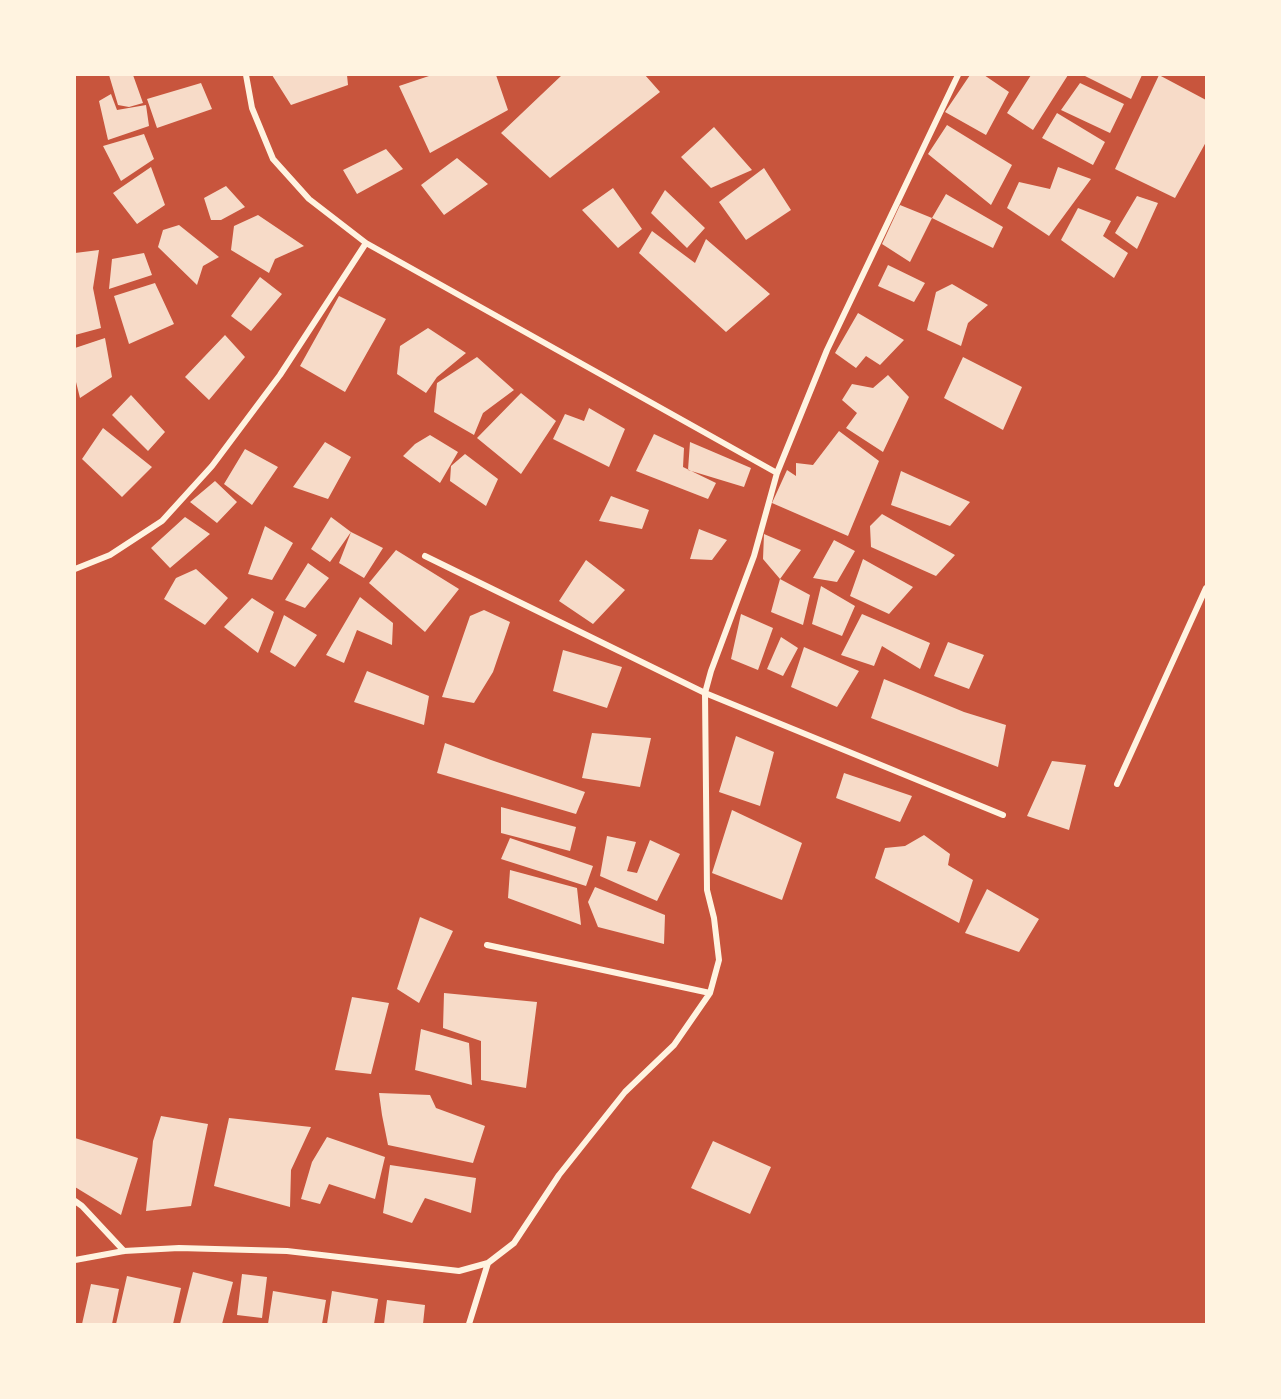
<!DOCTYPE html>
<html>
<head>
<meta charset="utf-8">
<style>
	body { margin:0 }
	#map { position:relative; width:1281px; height:1399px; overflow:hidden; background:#c8553d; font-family:"Asap Condensed",sans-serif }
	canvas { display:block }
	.frame { position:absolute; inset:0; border:76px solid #fff3e0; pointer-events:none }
</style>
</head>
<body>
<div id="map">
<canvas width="1281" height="1399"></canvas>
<div class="frame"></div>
</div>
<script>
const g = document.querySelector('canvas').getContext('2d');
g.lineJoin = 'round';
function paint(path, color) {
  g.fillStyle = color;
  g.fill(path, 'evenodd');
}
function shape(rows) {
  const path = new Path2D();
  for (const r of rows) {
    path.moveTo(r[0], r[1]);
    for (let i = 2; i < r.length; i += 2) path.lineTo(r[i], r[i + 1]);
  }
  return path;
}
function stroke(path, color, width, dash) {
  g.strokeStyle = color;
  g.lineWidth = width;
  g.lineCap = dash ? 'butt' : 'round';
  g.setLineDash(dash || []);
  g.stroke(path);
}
paint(shape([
	[109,75,133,75,143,103,129,107,118,105],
	[272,75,347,75,348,85,291,105],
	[432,75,496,75,508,110,430,153,399,86],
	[562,75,645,75,660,92,550,178,501,133],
	[970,75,984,75,1009,92,986,135,945,112],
	[1031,75,1068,75,1033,130,1007,113],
	[1083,75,1142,75,1131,99],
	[1159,75,1206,100,1206,142,1175,198,1115,169],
	[201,83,212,109,157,128,147,99],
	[1080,83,1124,104,1110,133,1061,110],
	[111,94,117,110,146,105,149,126,108,140,99,101],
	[1057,113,1105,142,1093,165,1042,138],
	[947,125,1012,165,991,205,928,154],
	[714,127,752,170,711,188,681,157],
	[144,134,154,159,121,181,103,146],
	[386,149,403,169,357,194,343,170],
	[457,158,488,184,444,215,421,185],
	[151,167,165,205,137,224,113,193],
	[1058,167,1091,179,1049,236,1007,208,1019,182,1050,189],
	[764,168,791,210,746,240,719,202],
	[226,186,245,207,221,220,211,220,204,198],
	[613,188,642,229,618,248,582,210],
	[665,190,705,228,687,248,651,213],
	[946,194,1003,227,993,248,932,218],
	[1137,196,1158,203,1137,249,1115,233],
	[900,205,932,218,910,262,882,244],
	[1078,208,1111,221,1103,236,1128,253,1114,278,1061,240],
	[258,215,304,246,275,259,269,273,231,250,234,226],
	[179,225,219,257,203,266,197,285,158,247,163,230],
	[652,231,695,263,706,239,770,294,726,332,639,253],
	[99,250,93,288,101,328,75,335,75,253],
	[144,253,152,275,109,289,112,259],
	[888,265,925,283,914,302,878,286],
	[260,277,282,294,251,331,231,316],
	[155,283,174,324,129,344,114,296],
	[952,284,988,305,968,323,961,346,927,330,936,292],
	[339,296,386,319,345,392,300,366],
	[858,313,904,340,880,365,866,356,856,368,835,353],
	[428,328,466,353,437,377,426,393,397,374,400,346],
	[225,335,245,357,209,400,185,377],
	[105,338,112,377,80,398,75,378,75,348],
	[477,357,514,390,483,413,474,435,434,412,437,383],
	[963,357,1022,387,1003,430,944,398],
	[888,375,909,397,883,452,846,428,857,413,842,400,852,384,873,388],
	[521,393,556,421,521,474,477,438],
	[131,395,165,432,148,451,112,415],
	[589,408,625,429,609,467,553,439,565,414,584,421],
	[103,428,152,467,122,497,82,459],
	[839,431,879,461,848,536,772,503,787,470,796,476,796,463,813,465],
	[654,434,684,448,683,467,716,483,708,499,636,471],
	[430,435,458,452,440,483,403,456,415,444],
	[325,442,351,457,328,499,293,487],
	[690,442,751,468,744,487,688,470],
	[245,449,278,467,252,505,224,484],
	[465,454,498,479,486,506,450,481,451,466],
	[901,471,970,502,950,526,891,505],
	[215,481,237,502,217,523,190,502],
	[611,496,649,510,642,529,599,521],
	[882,514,955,555,936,576,871,547,870,526],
	[185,517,210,534,170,568,151,548],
	[331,517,351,532,383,548,364,578,339,563,351,532,330,562,311,549],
	[265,526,293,543,272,580,248,574],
	[699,529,727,540,712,560,690,559],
	[764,534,801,550,780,579,763,559],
	[834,540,855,551,837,582,813,578],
	[396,550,459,589,425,632,369,583],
	[863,559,913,587,889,614,850,596],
	[586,560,625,590,593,624,559,601],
	[308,563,329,578,305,608,285,600],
	[196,569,228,598,205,625,164,599,176,578],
	[780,579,810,595,803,625,771,612],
	[821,586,855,606,842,636,812,624],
	[360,597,393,623,392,645,357,630,344,663,326,655],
	[252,598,274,612,258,653,224,627],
	[484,610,510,622,493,672,474,703,442,697,470,616],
	[741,614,773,628,758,670,731,659],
	[862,614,930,643,920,669,882,646,874,666,841,655],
	[284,615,317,635,295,667,270,652],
	[781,637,798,648,783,676,767,669],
	[948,642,984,655,969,689,934,676],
	[804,647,859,671,837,707,791,687],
	[563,650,622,667,607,708,553,691],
	[367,671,429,696,424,725,354,702],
	[884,679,964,712,1006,725,998,767,871,718],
	[592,733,651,738,640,787,582,778],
	[736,736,774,752,760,806,719,792],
	[445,743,491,760,585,792,576,814,437,773],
	[1052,761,1086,765,1069,830,1027,816],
	[844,773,912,796,900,822,836,798],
	[501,807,576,827,570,851,501,833],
	[732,810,802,843,782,900,712,873],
	[924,835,950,854,948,865,973,880,959,923,875,878,885,848,905,846],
	[607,836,636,842,627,871,637,873,650,840,680,854,657,901,600,876],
	[510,838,593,866,586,886,501,859],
	[510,870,577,888,581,925,508,898],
	[595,887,665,915,664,944,598,927,588,902],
	[987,889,1039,919,1019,952,965,933],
	[420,917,453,931,419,1003,397,989],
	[444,993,537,1002,526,1088,481,1080,481,1041,443,1028],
	[352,997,389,1003,371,1074,335,1070],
	[421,1029,469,1043,472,1085,415,1070],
	[379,1093,430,1095,436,1108,485,1126,473,1163,388,1145,382,1115],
	[161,1116,208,1124,191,1206,146,1211,153,1141],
	[229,1118,311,1127,291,1170,290,1207,214,1186],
	[327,1137,385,1157,375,1199,329,1184,320,1204,301,1199,312,1162],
	[75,1138,138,1158,121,1215,75,1187],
	[713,1141,771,1167,750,1214,691,1188],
	[390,1165,476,1178,471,1213,425,1198,412,1223,383,1213],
	[193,1272,233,1282,222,1324,180,1324],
	[242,1274,267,1277,262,1318,237,1315],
	[127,1276,181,1288,173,1324,116,1324],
	[91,1284,119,1289,112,1324,82,1324],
	[273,1291,326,1300,322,1324,268,1324],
	[332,1291,378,1299,374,1324,327,1324],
	[387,1300,425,1305,423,1324,384,1324]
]), '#f7dbc8');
stroke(shape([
	[246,75,252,108,273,159,309,199,366,243,777,473],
	[425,556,705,693,1003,815],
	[75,569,110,555,162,521,212,466,280,375,366,243],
	[1117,784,1206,588],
	[487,945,710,993],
	[75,1201,82,1206,124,1251],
	[75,1260,124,1251,179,1248,287,1251,459,1271,488,1263,514,1243,559,1175,625,1092,674,1045,710,993,719,960,714,918,707,890,705,693,711,671,754,556,777,473,827,350,958,75],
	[469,1324,488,1263]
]), '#fff3e0', 6);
</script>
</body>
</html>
